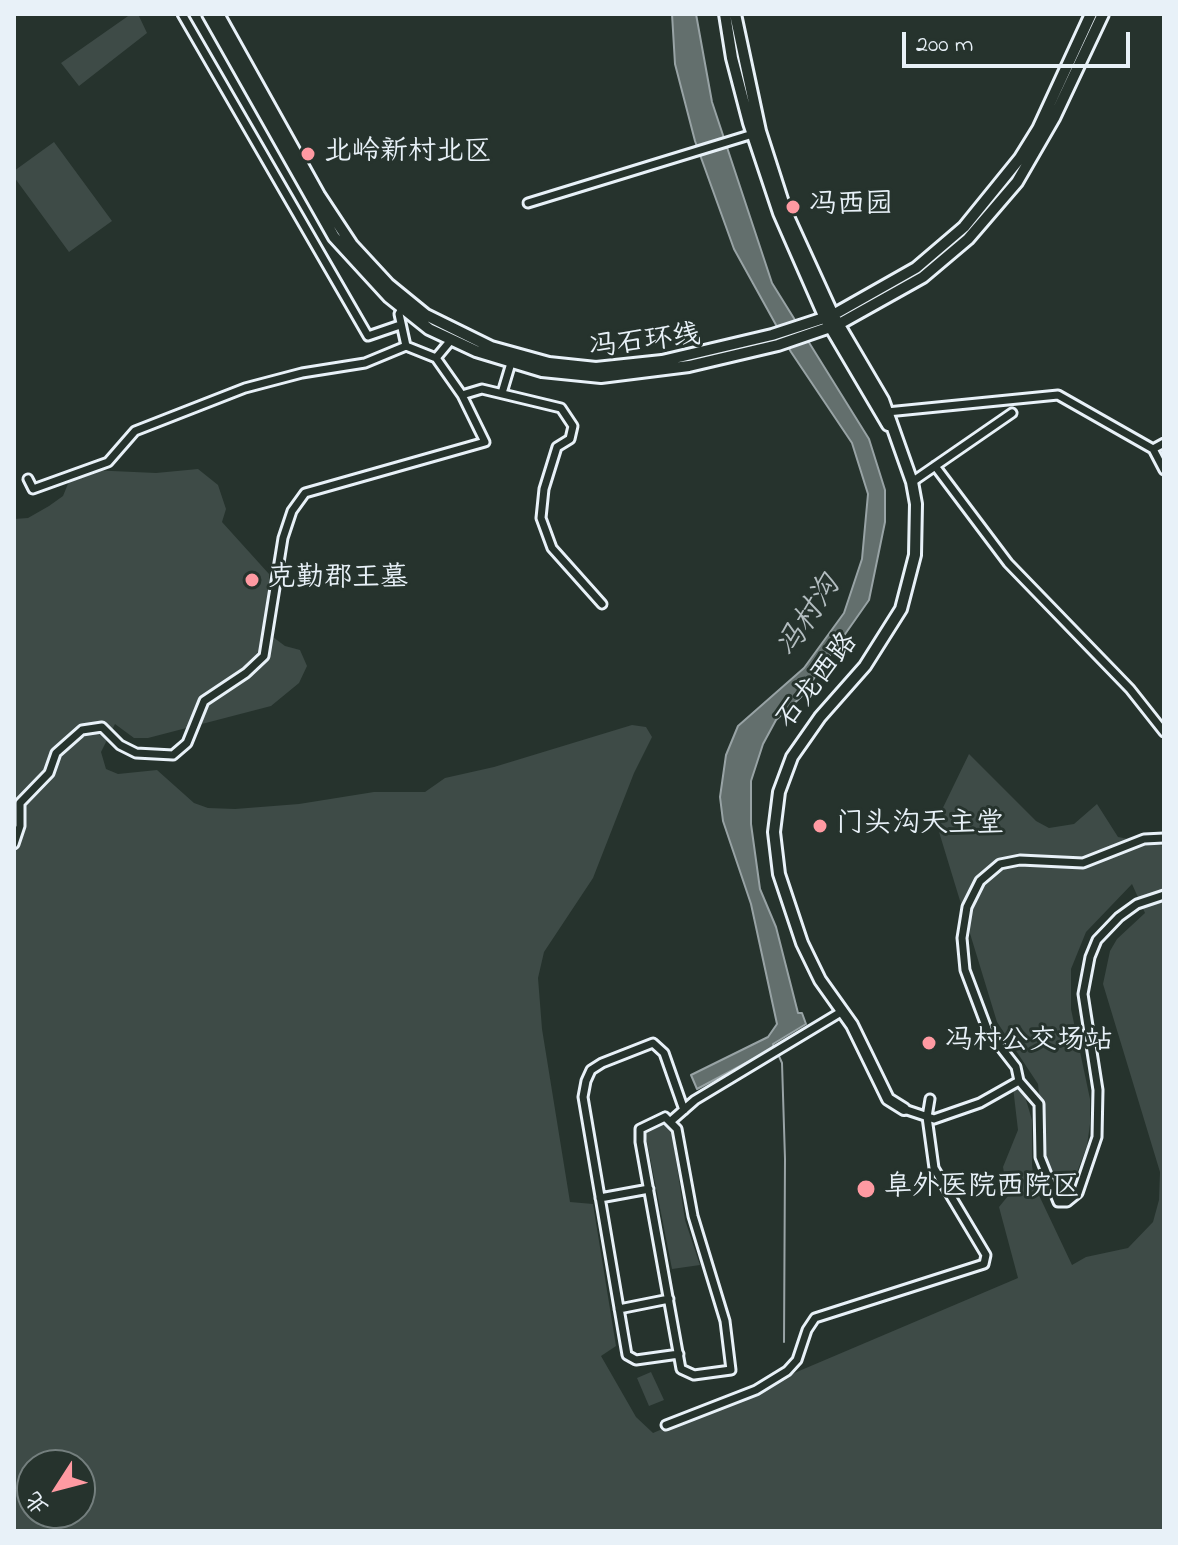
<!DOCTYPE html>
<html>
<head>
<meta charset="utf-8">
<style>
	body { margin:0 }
	#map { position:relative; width:1178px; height:1545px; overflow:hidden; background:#26332d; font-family:"Indie Flower","LXGW WenKai TC",sans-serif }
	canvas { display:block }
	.frame { position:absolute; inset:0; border:16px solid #e8f1f8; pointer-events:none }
	.north { position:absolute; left:16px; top:1449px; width:80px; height:80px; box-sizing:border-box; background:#26332d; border:2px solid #747f7e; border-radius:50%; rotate:234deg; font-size:22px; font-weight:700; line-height:32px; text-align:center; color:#e8f1f8 }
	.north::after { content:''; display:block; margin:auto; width:28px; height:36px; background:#ff9aa2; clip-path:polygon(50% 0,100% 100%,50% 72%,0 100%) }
	.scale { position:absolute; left:902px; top:32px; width:228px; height:36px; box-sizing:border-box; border:4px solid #e8f1f8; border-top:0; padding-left:10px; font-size:24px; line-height:28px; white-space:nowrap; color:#e8f1f8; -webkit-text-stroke:6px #26332d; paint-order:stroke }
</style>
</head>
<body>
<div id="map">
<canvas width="1178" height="1545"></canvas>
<div class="frame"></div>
<div class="north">北</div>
<div class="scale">200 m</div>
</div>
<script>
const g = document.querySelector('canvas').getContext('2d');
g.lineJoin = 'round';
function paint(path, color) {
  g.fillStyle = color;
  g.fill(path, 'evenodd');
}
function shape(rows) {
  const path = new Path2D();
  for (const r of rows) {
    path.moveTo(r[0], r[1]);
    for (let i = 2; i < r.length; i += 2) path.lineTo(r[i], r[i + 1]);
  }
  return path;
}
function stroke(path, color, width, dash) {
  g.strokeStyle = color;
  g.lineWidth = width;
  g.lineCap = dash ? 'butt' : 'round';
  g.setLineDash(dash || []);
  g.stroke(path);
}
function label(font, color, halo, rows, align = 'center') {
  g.font = font + ' "Indie Flower","LXGW WenKai TC",sans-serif';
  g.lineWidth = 6;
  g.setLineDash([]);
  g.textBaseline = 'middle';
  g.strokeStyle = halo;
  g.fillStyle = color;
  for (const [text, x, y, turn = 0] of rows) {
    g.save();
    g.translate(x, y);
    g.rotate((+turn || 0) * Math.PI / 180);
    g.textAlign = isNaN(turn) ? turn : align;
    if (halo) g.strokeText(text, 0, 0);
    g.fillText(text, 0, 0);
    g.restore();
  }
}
paint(shape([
	[131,14,138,14,147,33,79,86,61,63],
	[54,142,112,221,69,252,14,177,14,171],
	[198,469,218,485,226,509,222,522,269,574,269,634,285,646,300,650,307,666,299,683,271,706,148,738,134,738,115,724,101,752,106,769,118,774,157,770,194,803,208,808,235,809,299,804,374,792,425,792,445,778,494,767,632,725,646,727,652,737,634,773,593,878,544,952,538,978,542,1029,570,1202,593,1204,616,1346,601,1356,636,1417,653,1433,1018,1278,999,1207,1008,1196,1003,1167,1018,1130,1013,1087,1024,1093,1032,1120,1032,1166,1036,1189,1072,1265,1086,1257,1128,1248,1153,1222,1159,1200,1160,1172,1103,984,1110,951,1117,939,1145,913,1132,884,1086,932,1071,969,1071,1009,1090,1099,1090,1124,1087,1146,1071,1188,1063,1193,1045,1154,1038,1084,997,1022,936,822,969,754,1036,821,1049,828,1074,824,1097,804,1118,837,1164,846,1164,1531,14,1531,14,519,28,518,49,506,63,496,72,474,90,470,156,473],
	[32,1465,80,1465,80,1513,32,1513],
	[667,1123,672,1133,685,1220,700,1265,672,1269,645,1132],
	[651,1372,664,1400,649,1406,637,1378]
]), '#3e4b47');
const water = shape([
	[672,14,696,14,712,102,772,283,869,439,885,490,885,522,869,600,801,697,776,720,763,744,751,781,751,824,760,889,776,927,798,1013,802,1013,806,1024,773,1044,774,1048,697,1089,691,1075,768,1037,777,1024,751,904,723,821,720,797,726,755,738,726,804,668,844,613,862,559,868,494,852,443,791,352,734,249,695,141,675,64,672,14]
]);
paint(water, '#636f6d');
stroke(water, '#98a3a5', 2);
stroke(shape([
	[778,1054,782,1063,785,1159,784,1342]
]), '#98a3a5', 2);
const street = shape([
	[182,14,368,336,400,325],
	[528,203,756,133],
	[406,346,436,358,462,395,482,389,561,408,573,426,570,439,557,447,544,489,541,518,552,548,602,604],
	[436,358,451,340],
	[502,393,511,363],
	[887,412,1058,395,1153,449],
	[1164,443,1153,449,1164,470],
	[935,466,1008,563,1130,689,1164,732],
	[28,479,33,489,108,462,135,431,245,388,302,373,365,363,406,346,399,314,403,307],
	[912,482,1012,413],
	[14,844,20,826,20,803,49,773,56,753,82,730,102,727,120,745,136,753,173,755,187,743,204,701,246,673,264,656,283,538,292,511,305,493,485,442,462,395],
	[1019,1081,1016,1067,988,1031,965,970,962,938,967,907,980,881,1000,864,1020,860,1083,863,1144,839,1164,838],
	[904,1109,934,1119,980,1103,1019,1081,1039,1104,1040,1157,1058,1202,1067,1202,1078,1193,1097,1137,1098,1090,1083,994,1090,957,1097,940,1119,917,1137,904,1164,895],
	[665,1117,677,1129,693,1216,725,1321,731,1370,694,1375,681,1369,640,1142,640,1129,665,1117],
	[671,1121,695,1100,841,1012],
	[600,1198,649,1189],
	[619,1309,669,1299],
	[679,1354,636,1360,627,1355,583,1097,586,1081,591,1070,602,1063,653,1043,664,1053,684,1110],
	[666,1425,756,1390,787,1371,797,1360,807,1330,815,1318,984,1264,986,1255,934,1168,927,1117,930,1099]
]);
const secondary = shape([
	[208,14,334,237,389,297,429,329,476,351,542,371,601,377,689,366,778,345,839,324,923,277,968,239,1017,182,1054,118,1103,14],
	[218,14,319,195,352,245,388,284,426,315,491,347,549,363,596,368,662,361,772,335,833,315,916,268,964,227,1020,158,1038,129,1091,14],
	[725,14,732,58,749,123,779,213,825,318,888,425],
	[735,14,760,131,786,212,833,315,883,400,912,482,916,504,915,555,901,609,865,666,820,717,792,757,779,792,774,832,779,874,802,943,820,980,852,1025,888,1099,904,1109]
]);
stroke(street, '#e8f1f8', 13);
stroke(secondary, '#e8f1f8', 16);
stroke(street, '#26332d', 7);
stroke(secondary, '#26332d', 10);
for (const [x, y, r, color] of [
	[308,154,8,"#ff9aa2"],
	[793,207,8,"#ff9aa2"],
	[252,580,8,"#ff9aa2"],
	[820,826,8,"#ff9aa2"],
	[929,1043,8,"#ff9aa2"],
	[866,1189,10,"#ff9aa2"]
]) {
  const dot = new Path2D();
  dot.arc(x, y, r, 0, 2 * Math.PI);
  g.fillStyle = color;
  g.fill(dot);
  stroke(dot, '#26332d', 3);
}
label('28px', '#e8f1f8', '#26332d', [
	["北岭新村北区",324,154],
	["冯西园",809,207],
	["克勤郡王墓",268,580],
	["门头沟天主堂",836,826],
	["冯村公交场站",945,1043],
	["阜外医院西院区",884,1189]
], 'left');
label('28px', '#e8f1f8', '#26332d', [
	["冯石环线",645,344,-7],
	["石龙西路",819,682,-52]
]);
label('italic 30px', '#b3bdc0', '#26332d', [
	["冯村沟",811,618,-57]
]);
</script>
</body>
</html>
